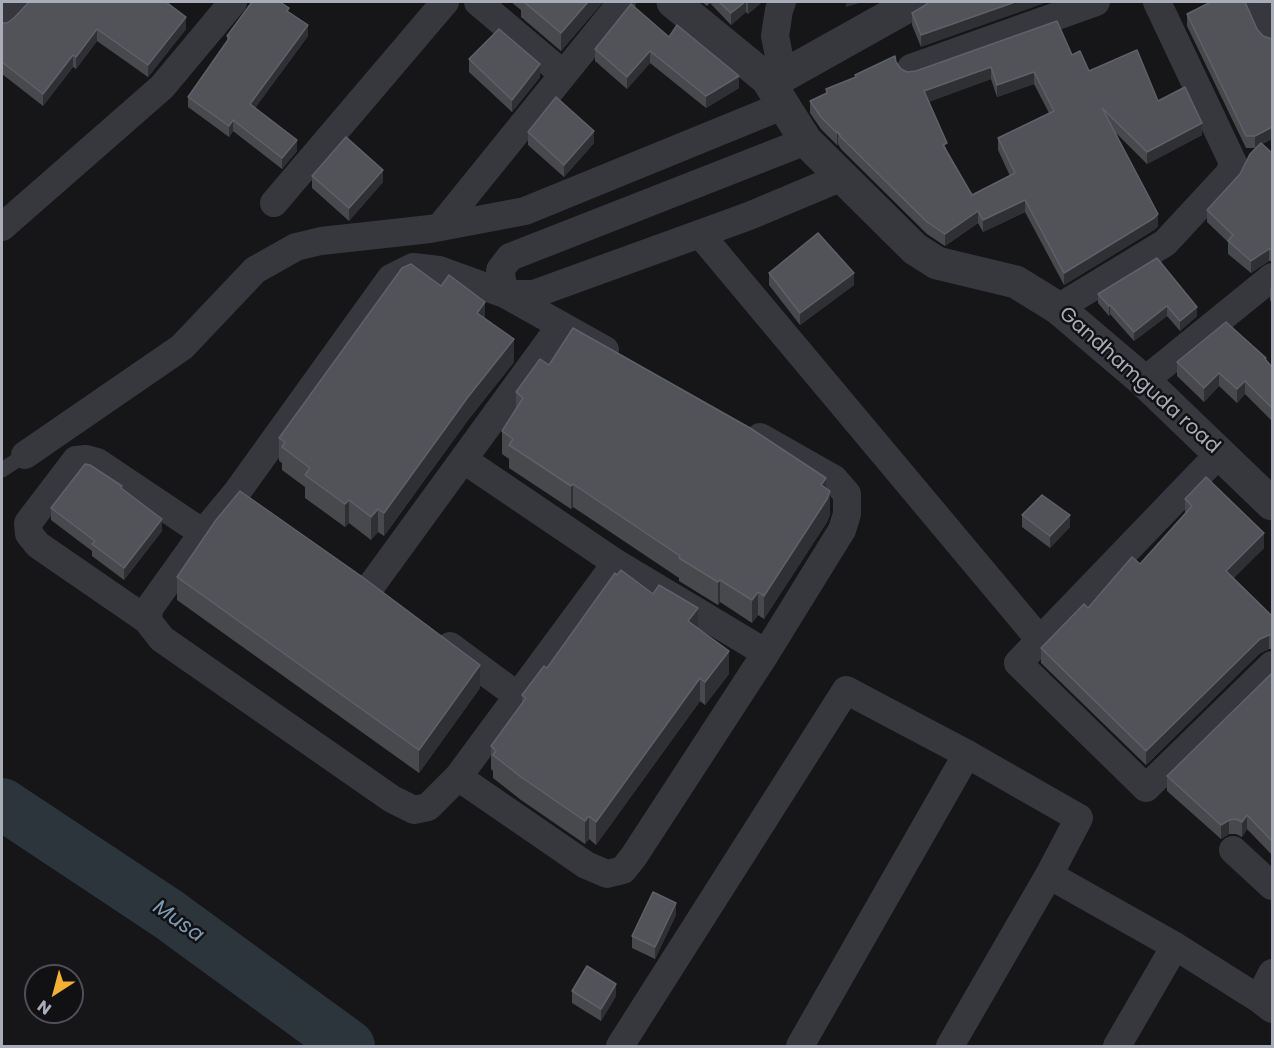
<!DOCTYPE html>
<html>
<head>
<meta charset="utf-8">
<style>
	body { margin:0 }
	#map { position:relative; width:1274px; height:1048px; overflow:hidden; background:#161618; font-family:Poppins,sans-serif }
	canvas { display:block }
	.frame { position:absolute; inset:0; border:3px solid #a8adb8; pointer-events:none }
	.north { position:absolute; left:24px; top:964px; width:60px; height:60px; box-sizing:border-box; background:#111113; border:2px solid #4d4f55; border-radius:50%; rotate:216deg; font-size:16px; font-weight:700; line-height:24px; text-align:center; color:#a8adb8 }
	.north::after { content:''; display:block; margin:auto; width:21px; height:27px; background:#f2b134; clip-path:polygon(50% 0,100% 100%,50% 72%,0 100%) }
</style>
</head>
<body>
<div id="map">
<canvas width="1274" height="1048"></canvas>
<div class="frame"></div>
<div class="north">N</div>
</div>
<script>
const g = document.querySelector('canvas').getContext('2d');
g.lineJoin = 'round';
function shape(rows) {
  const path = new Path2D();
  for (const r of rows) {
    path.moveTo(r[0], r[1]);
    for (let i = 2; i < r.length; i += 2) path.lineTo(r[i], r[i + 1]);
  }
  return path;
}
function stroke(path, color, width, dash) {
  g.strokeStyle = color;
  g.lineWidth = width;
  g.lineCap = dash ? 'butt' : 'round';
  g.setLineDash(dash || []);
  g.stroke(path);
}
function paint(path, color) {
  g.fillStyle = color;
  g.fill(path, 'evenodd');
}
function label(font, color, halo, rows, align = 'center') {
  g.font = font + ' Poppins,sans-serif';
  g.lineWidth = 5;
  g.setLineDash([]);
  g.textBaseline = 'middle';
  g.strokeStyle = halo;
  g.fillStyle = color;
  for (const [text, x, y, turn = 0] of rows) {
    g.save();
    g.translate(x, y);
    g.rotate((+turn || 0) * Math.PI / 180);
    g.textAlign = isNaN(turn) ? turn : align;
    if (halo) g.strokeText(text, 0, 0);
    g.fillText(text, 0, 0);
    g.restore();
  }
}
stroke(shape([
	[2,804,168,914,349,1046]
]), '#2c353c', 52);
stroke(shape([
	[2,470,25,455]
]), '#37383d', 15);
stroke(shape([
	[478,2,563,74],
	[782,2,779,10,775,36,783,76],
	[1264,2,1260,5,1261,10,1272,34],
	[2,19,17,2],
	[911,68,1096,2],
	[806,141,510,257,500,270,505,294,534,294,749,216,842,177],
	[274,203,445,2],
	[2,227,162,87,233,2],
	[440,227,622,2],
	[700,234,1040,640],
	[1058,308,1165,243,1228,175,1234,165,1157,2],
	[605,350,505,294,439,270,413,267,391,278,237,492,203,533,150,607,147,620,162,639,392,799,414,810,428,807,458,777,616,563],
	[1144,381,1272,277],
	[1220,453,1018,663,1146,788,1272,665],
	[25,455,182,347,255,270,296,247,321,241,430,229,525,211,782,106],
	[464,460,616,563,766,653],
	[371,586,561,325],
	[147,620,38,545,29,534,28,523,76,460,86,459,97,462,203,533],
	[450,646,519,697],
	[458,777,586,865,607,874,623,870,634,856,766,653,842,530,847,514,847,494,834,479,760,437],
	[1233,850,1272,886],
	[1272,973,1259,999,1272,1009],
	[620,1046,846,690,967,754,1079,818,1049,875,1175,946],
	[800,1046,967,754],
	[950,1046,1049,875],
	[1117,1046,1175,946,1259,999]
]), '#37383d', 28);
stroke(shape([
	[673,2,767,79,806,141,915,249,937,263,1016,282,1058,308,1144,381,1272,504],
	[767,79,783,76,915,2]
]), '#37383d', 33);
paint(shape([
	[511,2,603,2,561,51,521,17,521,10],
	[702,2,762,2,748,14,746,12,731,25,710,3,707,6],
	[1207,2,1245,2,1257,29,1263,36,1272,39,1272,139,1262,144,1272,153,1272,261,1269,261,1251,273,1228,254,1228,242,1207,222,1207,210,1240,174,1256,148,1246,148,1187,26,1187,14,1208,3],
	[924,6,921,47,912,25,912,13],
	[289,12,308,36,255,108,297,151,282,169,233,131,229,137,188,107,188,97,227,41,227,36],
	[2,23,186,29,148,77,97,41,76,69,73,67,43,106,2,74],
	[669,37,739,88,706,108,650,63,627,89,595,61,595,49],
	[1072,55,1089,71,1158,101,1202,135,1147,164,1116,133,1158,226,1154,230,1064,285,1025,212,983,232,978,223,945,246,927,234,841,149,838,144,837,145,821,129,810,113,810,101,826,94,826,89,855,77,855,75,896,62,901,69,907,72],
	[991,79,997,97,1034,84,1049,113,998,138,998,150,1010,176,972,195,947,151,928,102],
	[469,59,540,77,512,112,469,72],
	[528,132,594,143,564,177,528,145],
	[312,176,383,182,349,221,312,188],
	[1157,258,1197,316,1180,331,1167,316,1134,341,1110,314,1109,316,1098,303,1098,294],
	[769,273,854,285,800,325,769,285],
	[1272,285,1272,303,1270,300,1270,288],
	[485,318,514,362,468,420,384,536,378,532,371,540,349,523,345,527,305,498,305,487,282,470,282,463,279,461,279,438],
	[1266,361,1272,367,1272,421,1245,394,1237,403,1219,386,1204,402,1177,376,1177,362],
	[549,365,826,488,830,514,827,522,764,619,758,615,752,623,720,602,718,605,679,581,679,578,573,507,571,509,509,468,509,459,502,454,502,431,516,409,516,392],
	[122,489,162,531,124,580,92,556,92,551,51,520,51,508],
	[1185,499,1264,548,1233,578,1272,616,1272,649,1269,649,1260,653,1146,765,1041,663,1041,648,1140,564,1185,514],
	[1022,515,1070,527,1050,548,1022,527],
	[177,577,480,688,419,773,177,600],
	[698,628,729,674,705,705,700,701,596,845,589,839,585,844,521,800,493,778,493,771,491,769,491,746,522,703,522,695,547,668],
	[1272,673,1272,855,1247,829,1242,837,1236,834,1229,834,1221,839,1167,791,1167,776],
	[676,915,655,959,632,948,632,936],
	[572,991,616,996,601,1021,572,1003]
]), '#47494d');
paint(shape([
	[588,2,603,2,561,51,561,33],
	[745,2,746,2,746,12,731,25,731,13],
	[748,2,762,2,748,14],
	[846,2,863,2,846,7],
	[1015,2,1048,2,921,47,921,35],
	[186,17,186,29,148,77,148,65],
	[308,25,308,36,250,115,250,104],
	[97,29,97,41,76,69,76,57],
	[650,51,650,63,627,89,627,77],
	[73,55,73,67,43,106,43,94],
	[540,64,540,77,512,112,512,100],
	[991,67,991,79,924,104,924,91],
	[1034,72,1034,84,997,97,997,85],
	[739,76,739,88,706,108,706,96],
	[233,120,233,131,229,137,229,126],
	[1202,123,1202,135,1147,164,1147,152],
	[1272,127,1272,139,1255,148,1255,136],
	[594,131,594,143,564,177,564,165],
	[838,132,838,144,837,145,837,133],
	[297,140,297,151,282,169,282,158],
	[383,170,383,182,349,221,349,208],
	[1025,200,1025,212,983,232,983,220],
	[978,211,978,223,945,246,945,234],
	[1158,214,1158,226,1154,230,1064,285,1064,273],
	[1269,249,1269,261,1251,273,1251,261],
	[854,273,854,285,800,325,800,313],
	[485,302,485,325,477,313],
	[1110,305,1110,314,1109,316,1109,306],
	[1167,306,1167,316,1134,341,1134,332],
	[1197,307,1197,316,1180,331,1180,321],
	[514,339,514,362,468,420,384,536,384,513,468,397],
	[1219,373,1219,386,1204,402,1204,388],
	[1245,381,1245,394,1237,403,1237,389],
	[826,478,826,501,830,491,830,514,827,522,764,619,764,596,821,485],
	[573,484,573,507,571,509,571,486],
	[349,500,349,523,345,527,345,504],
	[378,509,378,532,371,540,371,517],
	[1070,515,1070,527,1050,548,1050,536],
	[162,519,162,531,124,580,124,568],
	[1264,533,1264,548,1226,586,1226,571],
	[720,580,720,602,718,605,718,582],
	[758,592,758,615,752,623,752,600],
	[698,608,698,631,688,621],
	[1269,635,1269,649,1260,653,1146,765,1146,751,1260,639],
	[729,651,729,674,705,705,705,682],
	[480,665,480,688,419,773,419,750],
	[700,678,700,701,596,845,596,822],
	[1247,815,1247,829,1242,837,1242,822],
	[589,816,589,839,585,844,585,821],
	[1229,820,1229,834,1221,839,1221,825],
	[676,903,676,915,655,959,655,947],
	[616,984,616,996,601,1021,601,1009]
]), '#2f3033');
const building = shape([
	[29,2,166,2,186,17,148,65,97,29,76,57,73,55,43,94,2,62,2,23,7,23,14,18,29,2],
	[252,2,280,2,289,8,287,11,308,25,250,104,297,140,282,158,233,120,229,126,188,97,230,37,227,36,252,2],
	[524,2,588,2,561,33,524,2],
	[719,2,745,2,731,13,719,2],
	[929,2,1015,2,921,35,912,13,924,6,929,2],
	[1211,2,1245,2,1257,29,1263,36,1272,39,1272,127,1255,136,1246,136,1187,14,1211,2],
	[631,4,669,37,677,25,739,76,706,96,650,51,627,77,595,49,631,4],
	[1057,21,1072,55,1080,51,1089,71,1137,50,1158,101,1185,87,1202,123,1147,152,1102,108,1158,214,1154,218,1064,273,1025,200,983,220,978,211,945,234,927,222,841,137,838,132,837,133,821,117,810,101,827,93,826,89,856,77,855,75,895,56,896,62,901,69,907,72,916,71,1057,21],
	[991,67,997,85,1034,72,1054,111,998,138,1015,173,972,195,943,145,947,143,924,91,991,67],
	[499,29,540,64,512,100,469,59,499,29],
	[556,97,594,131,564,165,528,132,556,97],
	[346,137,383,170,349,208,312,176,346,137],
	[1261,143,1272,153,1272,249,1269,249,1251,261,1228,241,1233,235,1207,210,1240,174,1250,154,1261,143],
	[818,233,854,273,800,313,769,273,818,233],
	[1157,258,1197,307,1180,321,1167,306,1134,332,1110,305,1109,306,1098,294,1157,258],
	[411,264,441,286,449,275,485,302,477,313,514,339,468,397,384,513,378,509,371,517,349,500,345,504,305,475,310,468,282,447,285,442,279,438,402,268,411,264],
	[1226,322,1266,358,1265,359,1272,367,1272,408,1245,381,1237,389,1219,373,1204,388,1177,362,1226,322],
	[573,328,750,428,826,478,821,485,830,491,827,499,764,596,758,592,752,600,720,580,718,582,679,558,680,556,573,484,571,486,509,445,513,439,502,431,523,398,516,392,540,359,549,365,573,328],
	[85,464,90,465,122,486,121,488,162,519,124,568,92,544,95,541,51,508,85,464],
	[1206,477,1264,533,1226,571,1272,616,1272,635,1269,635,1260,639,1146,751,1041,648,1084,604,1088,608,1132,557,1140,564,1192,506,1185,499,1206,477],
	[240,491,361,576,480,665,419,750,177,577,216,520,240,491],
	[1042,495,1070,515,1050,536,1022,515,1042,495],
	[621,570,653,594,659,585,698,608,688,621,729,651,705,682,700,678,596,822,589,816,585,821,521,777,493,755,496,751,491,746,526,698,522,695,544,666,547,668,615,573,617,575,621,570],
	[1272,673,1272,841,1247,815,1242,822,1236,819,1229,820,1221,825,1167,776,1272,673],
	[653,892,676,903,655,947,632,936,653,892],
	[587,966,616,984,601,1009,572,991,587,966]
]);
paint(building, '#525359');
stroke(building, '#5f6168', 1.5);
label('20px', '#a8adb8', '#111113', [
	["Gandhamguda road",1139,381,42]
]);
label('italic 21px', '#7f9bb3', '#111113', [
	["Musa",178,922,35]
]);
</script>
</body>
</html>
